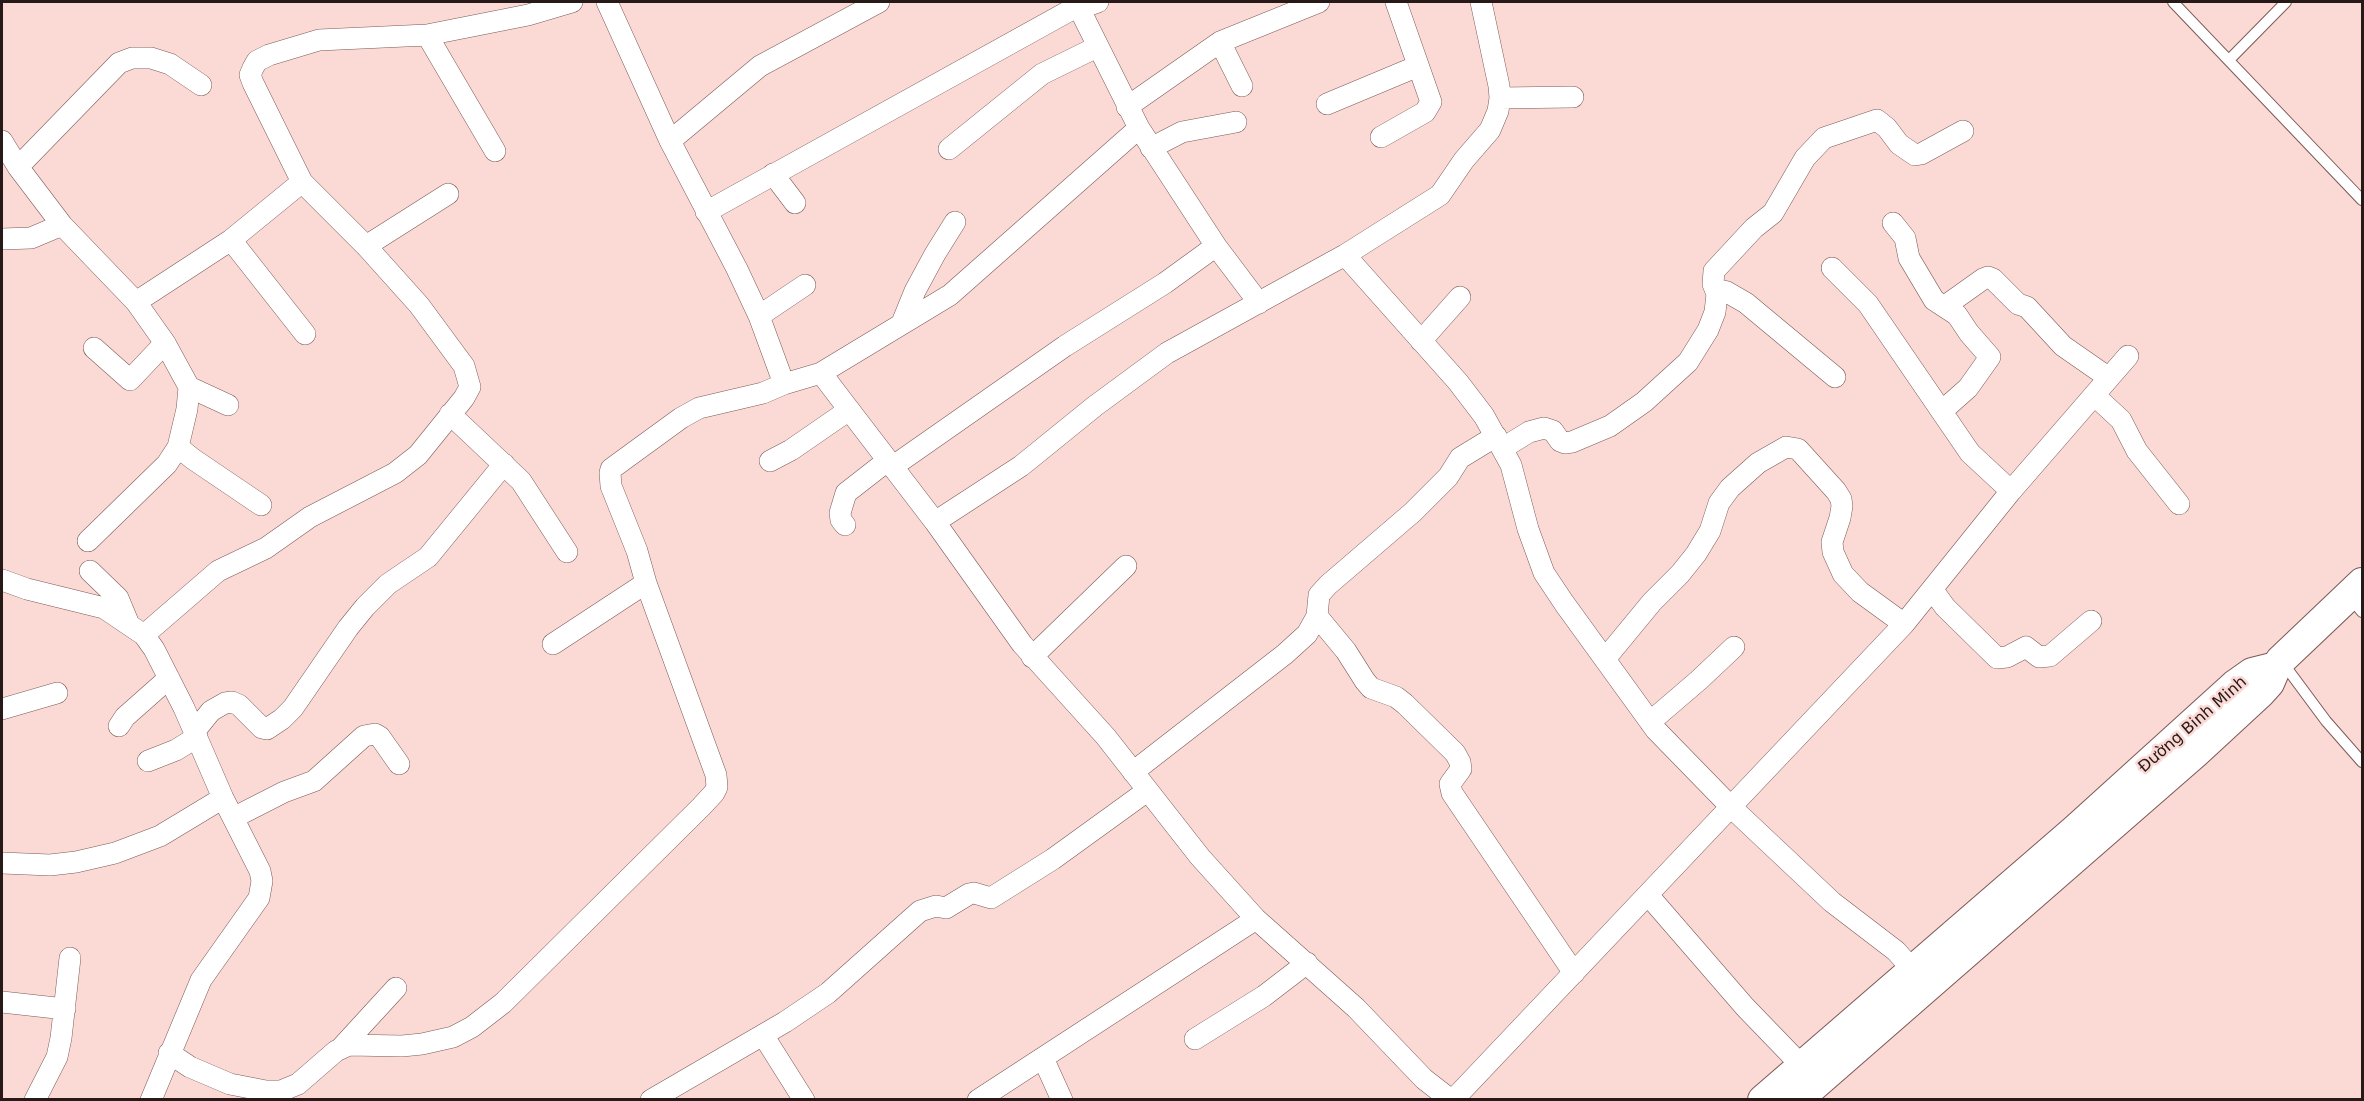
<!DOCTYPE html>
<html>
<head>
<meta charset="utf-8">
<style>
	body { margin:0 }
	#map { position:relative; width:2364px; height:1101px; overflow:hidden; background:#fbdad6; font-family:"DejaVu Sans",sans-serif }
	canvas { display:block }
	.frame { position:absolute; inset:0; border:3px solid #271917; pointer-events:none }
</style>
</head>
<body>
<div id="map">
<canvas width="2364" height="1101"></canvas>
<div class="frame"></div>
</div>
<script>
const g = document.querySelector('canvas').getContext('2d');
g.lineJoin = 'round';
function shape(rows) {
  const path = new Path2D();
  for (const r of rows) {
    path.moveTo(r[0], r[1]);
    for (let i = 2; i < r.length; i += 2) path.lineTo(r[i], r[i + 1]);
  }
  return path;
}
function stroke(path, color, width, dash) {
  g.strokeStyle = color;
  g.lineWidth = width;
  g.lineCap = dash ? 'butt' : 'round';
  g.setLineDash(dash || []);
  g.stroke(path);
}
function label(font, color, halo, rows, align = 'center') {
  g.font = font + ' "DejaVu Sans",sans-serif';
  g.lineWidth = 5;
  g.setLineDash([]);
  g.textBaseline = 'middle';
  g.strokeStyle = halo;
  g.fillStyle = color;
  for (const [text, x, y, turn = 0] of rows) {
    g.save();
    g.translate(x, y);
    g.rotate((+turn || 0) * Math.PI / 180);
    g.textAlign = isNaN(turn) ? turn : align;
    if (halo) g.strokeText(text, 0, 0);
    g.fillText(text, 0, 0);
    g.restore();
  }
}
const service = shape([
	[2173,2,2362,200],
	[2229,60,2286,2],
	[2349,596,2362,612],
	[2283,663,2326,721,2362,762]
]);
const minor = shape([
	[607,2,670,141,737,269,759,316,784,384,821,373,935,522,1022,644,1106,737,1200,857,1256,919,1356,1008,1424,1079,1451,1100],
	[1076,2,1139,128,1216,246,1259,303],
	[1079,9,1098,2],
	[427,35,495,151],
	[1220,42,1242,86],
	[1500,98,1573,97],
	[1327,104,1418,66],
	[1127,107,1220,42,1319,2],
	[1381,137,1425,112,1431,102,1396,2],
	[2,141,18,167,62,225,136,302,165,343,189,387,187,409,178,447,167,464,88,541],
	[670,141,760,66,879,2],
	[1151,148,1182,132,1236,122],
	[949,149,1042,74,1097,47],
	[18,167,119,63,132,58,151,58,170,64,201,85],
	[773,174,795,203],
	[706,212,1078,6],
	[1893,223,1905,238,1909,258,1934,300,1957,315,1969,333,1990,357,1968,388,1942,411],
	[2,239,31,238,62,225],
	[231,240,305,334],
	[366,246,448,194],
	[1345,255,1458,382,1484,416,1511,465,1528,529,1544,573,1564,603,1656,730,1731,807,1832,902,1896,951,1912,969],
	[1832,268,1868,304,1970,453,2011,491],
	[1715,289,1727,292,1746,303,1835,377],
	[136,302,231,240,302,182],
	[1945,306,1983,279,1988,277,1993,279,2018,304,2027,307,2063,346,2109,378],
	[759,316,805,285],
	[902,323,915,291,935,254,955,222],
	[1421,341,1460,297],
	[94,348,130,380,165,343],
	[821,373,950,295,1139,128],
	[189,387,228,405],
	[2094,395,2121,420,2137,451,2179,504],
	[450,414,521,481,567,552],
	[178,447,193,459,261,505],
	[1503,448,1529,432,1544,428,1553,431,1560,441,1565,443,1572,442,1610,426,1644,402,1688,362,1708,330,1715,312,1717,294,1713,284,1714,271,1754,228,1773,213,1805,158,1824,138,1877,120,1887,128,1899,144,1915,155,1921,154,1963,131],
	[770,461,791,450,849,410],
	[892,467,1065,346,1165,283,1216,246],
	[935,522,1021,466,1095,406,1167,353,1345,255,1440,195,1464,160,1490,130,1498,111,1500,98,1499,86,1481,2],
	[845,525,841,520,840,513,846,493,887,461],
	[90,571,118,598,128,622],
	[2,580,27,589,104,608,144,635,154,649,184,708,223,798,260,871,262,881,259,898,201,980,151,1100],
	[1932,589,1945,607,1997,658,2007,657,2026,647,2039,657,2050,656,2091,621],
	[1317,616,1346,651,1365,681,1371,688,1396,697,1405,704,1455,753,1460,762,1461,769,1450,784,1452,793,1574,973],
	[144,635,218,571,266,548,310,517,395,473,418,455,464,398,470,387,464,366,419,305,366,246,302,182,253,83,250,75,253,68,257,61,269,55,319,40,427,35,528,15,572,2],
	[553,644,646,583],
	[1032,657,1126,566],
	[1605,659,1652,602,1680,574,1696,554,1710,531,1719,503,1730,488,1758,463,1786,447,1798,449,1836,491,1841,499,1842,506,1840,518,1832,542,1833,552,1843,574,1860,592,1904,624],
	[2,709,57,693],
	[1650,722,1699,680,1734,647],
	[119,726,125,717,169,678],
	[194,732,211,711,225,703,232,702,239,705,262,728,267,729,282,719,293,708,348,628,365,607,388,584,428,557,504,464],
	[148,761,176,750,197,737],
	[1133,772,1285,654,1307,634,1317,616,1319,595,1328,585,1413,512,1448,477,1460,458,1496,436],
	[233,818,284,792,314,781,364,736,375,734,380,737,399,764],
	[2,863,50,865,76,862,115,853,160,836,223,798],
	[1648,895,1745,1007,1801,1065],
	[2,1002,65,1009],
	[763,1035,804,1100],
	[1195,1039,1264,996,1307,963],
	[341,1048,396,988],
	[169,1053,190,1067,230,1084,266,1091,281,1091,298,1084,336,1051,349,1045,402,1046,422,1044,453,1037,472,1027,503,1003,701,807,714,793,717,787,716,775,646,583,637,551,611,486,610,473,611,469,681,418,699,408,763,393,784,384],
	[1043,1058,1062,1100],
	[35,1100,57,1057,61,1038,70,958],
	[651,1100,785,1022,828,993,920,911,936,906,946,908,969,894,974,893,991,898,1053,859,1147,791],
	[978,1100,1256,919],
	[1453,1100,1904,624,2011,491,2128,356]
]);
const secondary = shape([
	[1763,1100,2075,830,2235,685,2252,673,2276,667],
	[1797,1100,2195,753,2260,693,2269,683,2276,667,2281,660,2362,583]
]);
stroke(service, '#7c5955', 12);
stroke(minor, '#7c5955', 22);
stroke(secondary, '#7c5955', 32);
stroke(service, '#fff', 10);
stroke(minor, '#fff', 21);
stroke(secondary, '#fff', 30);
label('16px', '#271917', '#fbdad6', [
	["Đường Binh Minh",2193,725,-41]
]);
</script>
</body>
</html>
